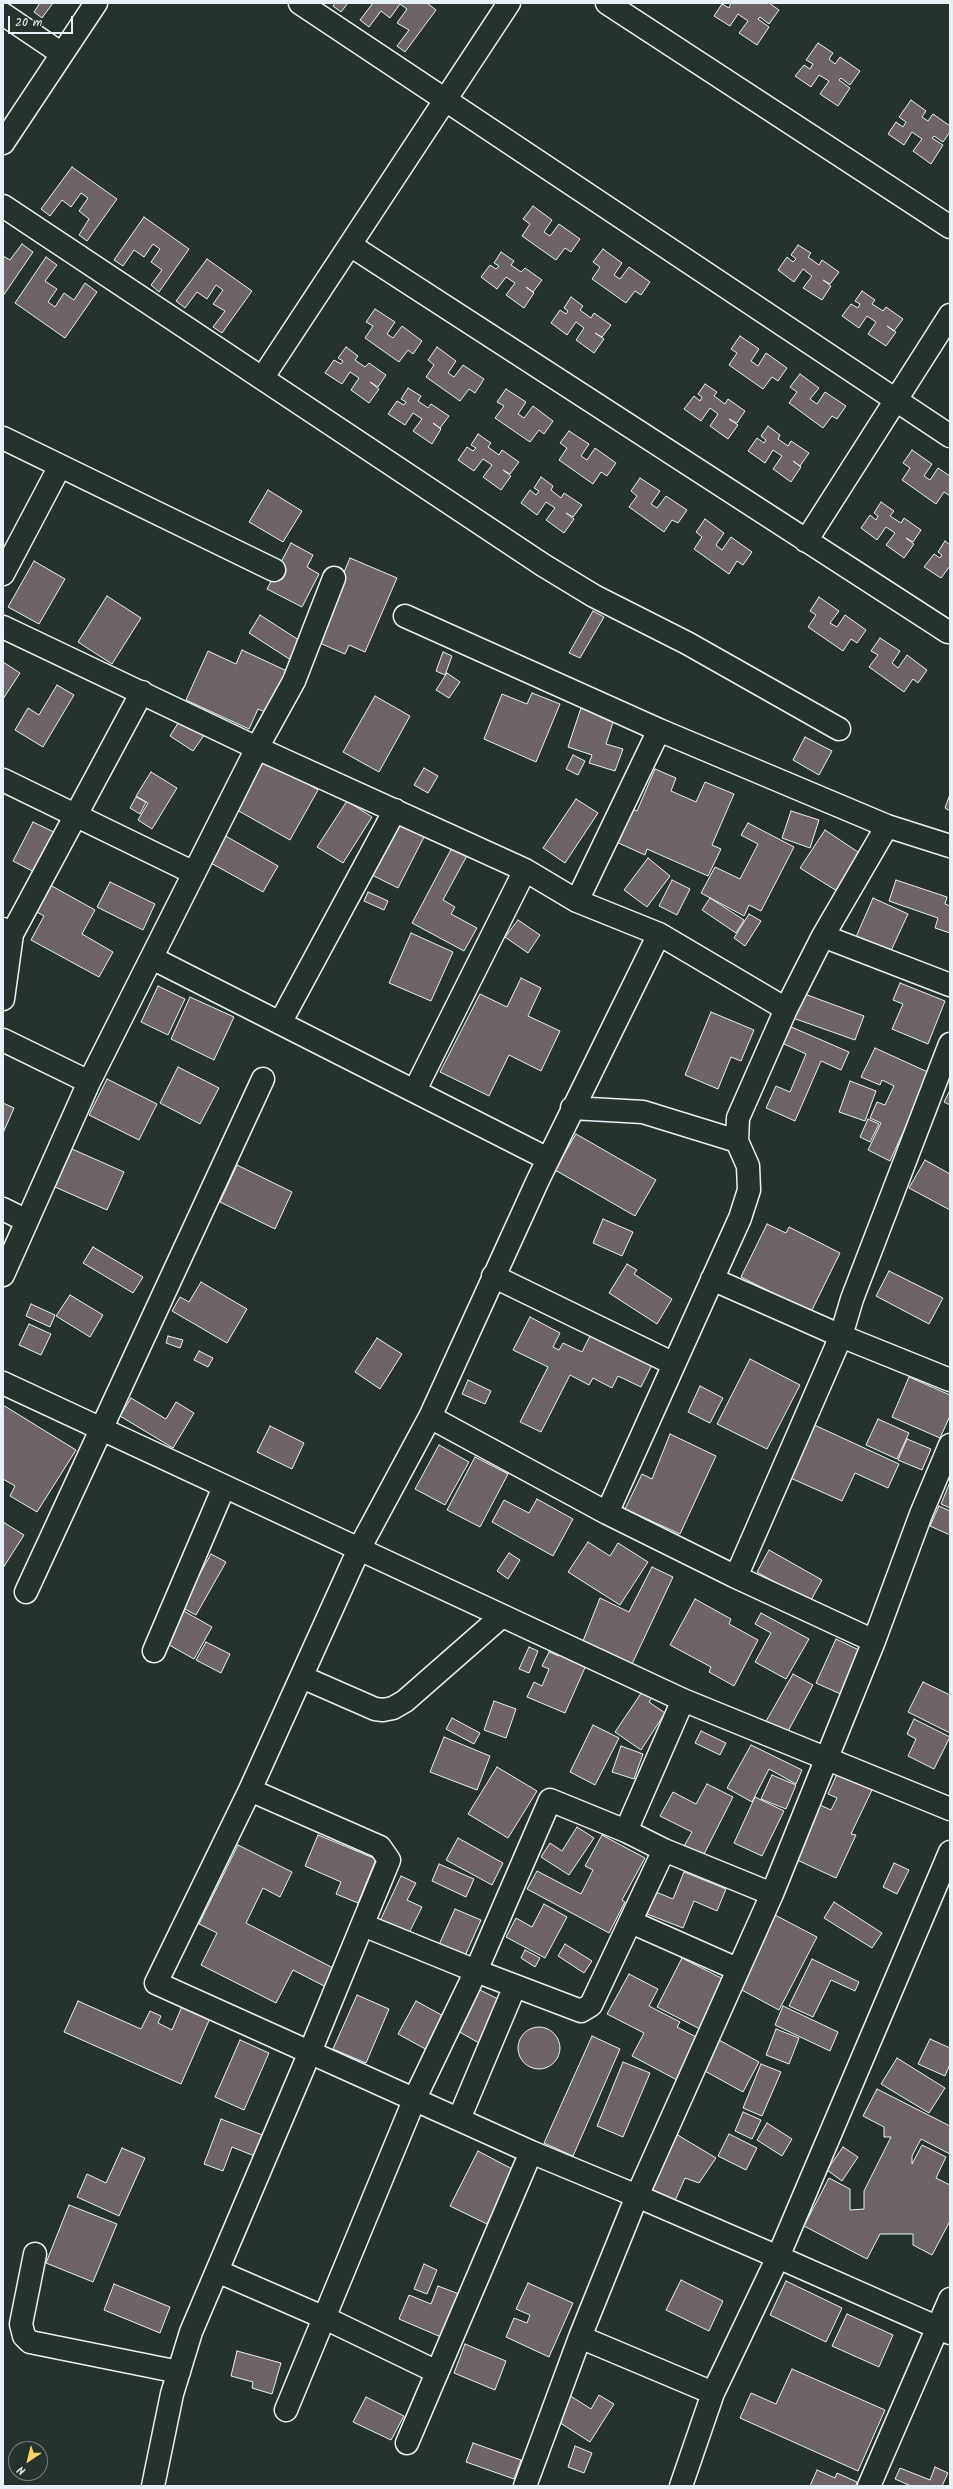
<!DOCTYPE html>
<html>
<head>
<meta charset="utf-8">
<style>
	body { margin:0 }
	#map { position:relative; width:953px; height:2489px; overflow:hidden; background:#26332d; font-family:Kalam,sans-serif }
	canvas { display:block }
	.frame { position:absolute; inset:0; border:4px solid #e8f1f8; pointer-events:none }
	.north { position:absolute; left:8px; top:2441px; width:40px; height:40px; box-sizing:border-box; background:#26332d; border:1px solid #747f7e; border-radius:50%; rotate:215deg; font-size:11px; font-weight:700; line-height:16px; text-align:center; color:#e8f1f8 }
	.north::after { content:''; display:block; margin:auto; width:14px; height:18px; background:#ffd166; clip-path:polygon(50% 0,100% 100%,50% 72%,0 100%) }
	.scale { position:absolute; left:8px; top:16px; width:65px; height:18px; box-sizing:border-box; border:2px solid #e8f1f8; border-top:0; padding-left:5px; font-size:12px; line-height:14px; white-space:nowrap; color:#e8f1f8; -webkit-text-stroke:3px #26332d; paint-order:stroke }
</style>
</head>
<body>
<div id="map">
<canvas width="953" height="2489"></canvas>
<div class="frame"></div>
<div class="north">N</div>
<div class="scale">20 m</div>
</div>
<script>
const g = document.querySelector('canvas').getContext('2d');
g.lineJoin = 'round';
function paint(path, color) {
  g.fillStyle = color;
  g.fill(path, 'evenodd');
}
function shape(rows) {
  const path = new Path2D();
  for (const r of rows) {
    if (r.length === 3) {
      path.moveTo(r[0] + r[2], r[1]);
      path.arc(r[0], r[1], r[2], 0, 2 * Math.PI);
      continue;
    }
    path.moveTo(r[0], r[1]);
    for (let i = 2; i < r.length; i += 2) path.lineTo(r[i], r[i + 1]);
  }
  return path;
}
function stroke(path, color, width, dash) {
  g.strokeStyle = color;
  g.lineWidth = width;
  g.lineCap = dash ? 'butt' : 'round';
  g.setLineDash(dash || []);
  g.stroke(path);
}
const building = shape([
	[40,3,53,3,42,18,34,12,40,3],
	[335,3,348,3,341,12,333,6,335,3],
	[373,3,427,3,436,10,405,52,397,46,409,30,397,23,407,9,400,4,390,18,381,11,369,27,360,20,373,3],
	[731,3,769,3,779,10,769,24,760,17,758,19,769,27,757,45,739,33,748,21,738,14,730,26,714,16,722,4,729,8,731,3],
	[818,43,833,53,829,59,835,64,840,57,860,71,850,85,841,78,839,80,850,88,838,106,820,94,829,81,819,75,811,87,795,76,804,65,810,69,813,64,806,60,818,43],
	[911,100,926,111,922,117,928,121,933,114,950,126,950,132,943,142,934,136,932,138,943,145,931,164,913,151,922,139,912,132,904,145,888,134,896,122,903,127,906,122,899,117,911,100],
	[72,167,117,199,87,241,79,235,89,219,79,211,88,198,81,193,71,207,62,200,50,216,41,209,72,167],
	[533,206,552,220,544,232,550,236,559,224,580,239,571,252,565,248,556,260,522,236,530,224,523,219,533,206],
	[144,217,189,249,159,292,151,285,162,270,151,262,160,249,153,244,144,257,134,250,123,266,114,260,144,217],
	[22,244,33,252,3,296,3,256,10,260,22,244],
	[798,245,811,253,808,257,819,265,822,260,839,272,830,284,823,280,831,286,822,300,803,288,812,276,803,269,794,282,778,270,787,257,793,262,796,259,791,255,798,245],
	[603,249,622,263,614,275,620,279,629,267,650,282,641,295,635,291,626,303,592,279,600,267,593,262,603,249],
	[501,252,514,261,511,265,521,272,525,268,542,280,533,292,526,287,534,293,524,308,506,295,515,283,506,277,497,289,481,277,490,265,496,269,499,266,494,263,501,252],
	[46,257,57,265,45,281,57,289,48,302,55,307,64,293,74,300,85,283,97,292,65,338,15,303,46,257],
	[207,259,252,291,222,333,213,327,225,311,213,304,223,290,216,285,207,299,197,292,185,308,176,301,207,259],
	[862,291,875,300,872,304,883,311,886,307,903,319,894,331,887,326,896,332,886,346,868,334,876,322,867,316,859,328,842,316,851,304,858,308,860,304,855,301,862,291],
	[571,297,583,306,580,310,591,318,594,313,611,325,602,337,595,333,604,339,594,353,576,340,584,328,576,322,567,335,551,323,560,310,566,314,568,311,564,308,571,297],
	[375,309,395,322,387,334,393,338,402,326,422,341,413,354,408,350,399,362,365,338,373,326,366,322,375,309],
	[740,336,759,349,751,361,758,366,766,353,787,368,778,381,772,377,763,389,729,365,737,353,731,349,740,336],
	[346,347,358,356,355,360,365,367,369,363,386,375,378,387,370,382,379,389,369,403,351,390,359,378,350,372,342,384,325,373,334,360,341,364,343,361,338,358,346,347],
	[437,347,456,361,448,373,454,377,463,365,484,379,475,393,469,389,460,401,426,377,434,365,428,360,437,347],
	[800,374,819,388,810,399,817,404,825,392,846,406,837,419,832,416,823,428,789,403,797,392,790,387,800,374],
	[705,384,717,392,714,396,725,404,728,399,745,411,737,423,729,419,738,425,728,439,710,426,718,414,710,408,701,421,684,409,694,396,700,401,702,397,698,394,705,384],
	[408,388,421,396,418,401,428,408,431,404,449,416,440,428,433,423,441,429,432,444,413,431,422,419,413,413,405,425,388,414,397,401,404,405,406,402,401,399,408,388],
	[506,389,526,402,518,414,524,418,533,406,553,421,544,434,539,430,530,442,495,418,504,406,497,402,506,389],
	[768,426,780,435,778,439,788,446,791,441,809,453,800,466,793,461,801,467,791,482,773,469,782,456,773,450,765,463,748,451,757,438,764,443,766,440,761,436,768,426],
	[569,431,589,444,581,456,587,460,595,448,616,463,607,476,601,472,593,484,559,460,567,448,560,443,569,431],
	[478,434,491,443,488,447,499,455,502,450,519,462,510,474,503,470,511,476,501,490,483,477,492,465,483,459,474,471,458,460,467,447,473,451,476,448,471,445,478,434],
	[912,450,932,464,924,476,930,480,938,468,950,476,950,496,944,492,936,504,902,480,910,468,903,463,912,450],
	[541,477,553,486,551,490,561,498,564,493,582,505,573,517,566,513,574,519,564,533,546,520,555,508,546,502,537,515,521,503,530,490,536,495,539,491,534,488,541,477],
	[640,478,660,491,651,504,657,508,666,496,687,510,678,523,672,520,664,532,629,507,637,496,631,491,640,478],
	[268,490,302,511,283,542,249,522,268,490],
	[881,502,894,511,890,516,901,523,904,518,921,530,913,542,906,538,914,544,904,558,886,545,895,533,886,527,877,540,861,528,870,515,876,520,878,516,874,513,881,502],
	[705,519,724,533,716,545,722,550,731,537,752,552,743,565,737,561,729,574,694,549,702,537,696,532,705,519],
	[945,541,950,545,950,566,941,578,924,567,934,554,940,558,942,555,938,552,945,541],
	[291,543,313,555,307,567,319,574,302,607,267,589,291,543],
	[350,558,397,578,365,652,349,645,345,654,315,641,350,558],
	[34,561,65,579,39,624,8,607,34,561],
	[107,596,141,618,112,664,78,642,107,596],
	[819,597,839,611,830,623,837,627,845,615,866,630,857,643,851,639,843,651,808,627,816,615,810,611,819,597],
	[593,611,604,617,580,658,569,653,593,611],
	[260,615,305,644,294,662,249,633,260,615],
	[880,638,900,651,892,663,898,668,907,655,927,670,918,683,913,679,904,692,869,667,878,655,871,651,880,638],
	[242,650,289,672,270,714,258,709,249,729,186,700,208,651,236,664,242,650],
	[443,652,452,656,445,675,436,671,443,652],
	[3,662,20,673,3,699,3,662],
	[447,673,460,682,449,698,436,690,447,673],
	[57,685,74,695,43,747,15,730,28,708,39,715,57,685],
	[532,693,560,704,536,762,484,739,502,694,527,704,532,693],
	[375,696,410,716,379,772,343,752,375,696],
	[581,708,614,719,606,744,623,749,615,771,589,763,592,755,568,747,581,708],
	[183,715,207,731,193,751,170,736,183,715],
	[805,737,832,751,819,775,793,760,805,737],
	[267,754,300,779,318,790,290,840,237,810,267,754],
	[573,755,585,761,578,775,566,769,573,755],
	[424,768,438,776,428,793,414,785,424,768],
	[655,769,676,778,671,791,696,802,705,782,734,794,712,845,721,849,708,876,647,849,645,855,614,841,628,807,637,811,655,769],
	[151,772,177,788,152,829,138,820,148,803,136,796,151,772],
	[950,794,950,811,945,808,950,794],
	[136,797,146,802,140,814,130,808,136,797],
	[576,799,598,813,565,863,543,848,576,799],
	[347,801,372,817,343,863,317,847,347,801],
	[791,811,819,820,810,848,782,838,791,811],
	[397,818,426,833,398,888,370,874,397,818],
	[33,822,58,834,38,874,13,861,33,822],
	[748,823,794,847,761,911,749,905,744,916,701,893,715,867,740,879,758,844,741,835,748,823],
	[825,830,861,854,837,891,800,868,825,830],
	[224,835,278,866,263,892,209,862,224,835],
	[455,842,470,850,443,900,455,907,451,914,477,928,464,951,412,923,455,842],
	[648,858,670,876,647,907,624,890,648,858],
	[672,880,690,889,677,915,659,906,672,880],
	[896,880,947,897,945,904,950,906,950,933,935,928,938,918,889,901,896,880],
	[110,882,155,904,143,930,97,907,110,882],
	[50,885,95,910,82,934,113,952,99,977,31,940,44,916,35,911,50,885],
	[368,892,388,901,384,910,364,901,368,892],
	[710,898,744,920,736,933,702,910,710,898],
	[873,898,908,914,890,953,856,937,873,898],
	[749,914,761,921,745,946,734,938,749,914],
	[518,920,540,935,528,953,505,937,518,920],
	[411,933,453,952,431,1001,389,983,411,933],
	[521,978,541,988,528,1016,560,1031,541,1071,509,1055,489,1096,440,1072,480,994,507,1007,521,978],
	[900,983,945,1001,928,1044,892,1029,903,1004,893,1000,900,983],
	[158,986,185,999,168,1035,141,1022,158,986],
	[802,993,864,1016,855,1040,793,1018,802,993],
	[190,997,234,1017,214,1060,171,1039,190,997],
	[711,1012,754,1030,741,1061,731,1057,718,1089,685,1075,711,1012],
	[789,1026,849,1052,841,1070,821,1061,795,1121,766,1108,776,1086,790,1092,806,1054,782,1043,789,1026],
	[875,1048,930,1073,890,1161,868,1150,881,1123,870,1118,877,1102,885,1105,894,1086,882,1080,880,1085,861,1077,875,1048],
	[178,1067,219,1088,200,1124,160,1103,178,1067],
	[107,1079,157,1104,139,1140,89,1115,107,1079],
	[850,1081,876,1091,865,1121,839,1112,850,1081],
	[950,1090,950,1105,944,1102,950,1090],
	[3,1103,14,1108,3,1133,3,1103],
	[868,1119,879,1124,870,1142,860,1137,868,1119],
	[576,1134,656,1180,635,1216,555,1170,576,1134],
	[72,1149,124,1172,107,1210,55,1187,72,1149],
	[925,1160,950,1174,950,1210,909,1188,925,1160],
	[237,1165,292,1192,275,1229,220,1202,237,1165],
	[603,1219,633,1232,622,1256,593,1243,603,1219],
	[767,1224,786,1233,789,1227,840,1253,811,1312,741,1277,767,1224],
	[93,1247,143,1277,133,1293,83,1263,93,1247],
	[627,1264,637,1270,634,1274,672,1299,657,1324,609,1293,627,1264],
	[889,1271,943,1298,929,1324,876,1296,889,1271],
	[201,1282,247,1309,227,1343,172,1311,180,1297,189,1302,201,1282],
	[70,1295,103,1315,90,1337,56,1316,70,1295],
	[31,1304,55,1315,50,1327,26,1316,31,1304],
	[530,1317,560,1333,553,1347,559,1350,563,1343,582,1352,592,1332,653,1363,641,1387,618,1376,612,1388,593,1378,589,1385,570,1375,541,1432,520,1422,548,1367,513,1350,530,1317],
	[29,1324,51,1334,41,1355,19,1345,29,1324],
	[168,1336,183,1340,180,1348,166,1343,168,1336],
	[377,1338,402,1354,380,1389,355,1372,377,1338],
	[199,1351,213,1358,208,1367,194,1360,199,1351],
	[750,1359,800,1385,767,1449,717,1424,750,1359],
	[909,1377,950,1395,950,1416,940,1438,892,1417,909,1377],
	[468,1380,491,1391,485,1404,462,1394,468,1380],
	[700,1386,723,1398,710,1423,688,1412,700,1386],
	[131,1398,166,1419,176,1402,194,1413,173,1448,120,1416,131,1398],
	[3,1405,76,1450,37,1512,10,1496,15,1486,3,1479,3,1405],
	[878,1419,909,1433,897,1459,866,1445,878,1419],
	[810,1423,899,1464,888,1488,855,1473,842,1501,786,1476,810,1423],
	[270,1426,304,1443,292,1469,257,1452,270,1426],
	[670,1434,716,1456,680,1534,625,1509,642,1474,652,1479,670,1434],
	[907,1439,931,1449,922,1470,898,1460,907,1439],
	[439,1445,469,1462,445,1505,415,1489,439,1445],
	[475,1457,508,1474,480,1527,447,1510,475,1457],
	[950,1482,950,1508,941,1504,950,1482],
	[537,1499,573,1519,553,1556,492,1522,504,1500,529,1513,537,1499],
	[939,1506,950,1511,950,1535,930,1526,939,1506],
	[3,1522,24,1535,3,1568,3,1522],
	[588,1542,610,1556,618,1543,648,1562,620,1605,568,1572,588,1542],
	[769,1550,822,1580,810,1602,757,1572,769,1550],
	[509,1553,520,1560,508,1579,497,1571,509,1553],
	[211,1554,226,1562,196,1615,181,1607,211,1554],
	[652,1567,673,1577,632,1664,583,1641,600,1598,629,1612,652,1567],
	[695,1599,731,1619,729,1624,758,1640,734,1686,709,1672,711,1667,670,1645,695,1599],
	[182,1610,212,1627,194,1659,164,1642,182,1610],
	[761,1613,809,1639,786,1679,755,1662,771,1633,755,1624,761,1613],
	[836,1639,863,1652,843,1695,816,1683,836,1639],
	[206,1642,230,1654,221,1673,196,1660,206,1642],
	[529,1647,538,1651,529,1673,519,1669,529,1647],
	[549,1652,559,1656,561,1652,587,1663,565,1713,527,1697,534,1682,542,1686,549,1669,542,1666,549,1652],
	[793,1674,813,1685,786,1735,765,1723,793,1674],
	[923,1682,950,1695,950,1733,908,1712,923,1682],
	[644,1689,654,1695,649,1702,665,1713,641,1750,615,1732,644,1689],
	[494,1701,516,1709,506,1738,484,1730,494,1701],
	[452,1718,480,1733,474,1744,446,1729,452,1718],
	[914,1719,950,1737,934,1769,908,1756,916,1739,907,1734,914,1719],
	[593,1725,619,1738,595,1785,570,1772,593,1725],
	[701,1731,726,1743,720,1755,695,1743,701,1731],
	[444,1737,490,1756,477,1790,430,1772,444,1737],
	[751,1745,802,1770,796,1784,769,1769,752,1802,727,1788,751,1745],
	[621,1746,643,1754,634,1779,612,1772,621,1746],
	[497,1767,537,1791,508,1838,468,1814,497,1767],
	[837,1774,872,1790,851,1834,856,1835,836,1878,795,1859,820,1805,831,1810,837,1798,828,1794,837,1774],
	[772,1775,796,1785,786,1809,761,1799,772,1775],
	[707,1784,733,1797,702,1858,683,1848,692,1832,660,1816,673,1792,696,1804,707,1784],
	[755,1797,784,1811,762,1856,734,1843,755,1797],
	[577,1827,594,1838,569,1875,541,1857,550,1843,562,1851,577,1827],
	[318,1835,376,1859,358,1903,336,1894,341,1882,305,1866,318,1835],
	[602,1835,645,1858,622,1900,625,1902,609,1933,527,1889,537,1871,581,1894,593,1870,585,1866,602,1835],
	[458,1838,503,1863,492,1885,446,1860,458,1838],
	[238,1845,292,1872,280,1897,263,1888,246,1923,337,1970,328,1988,293,1970,276,2003,201,1965,217,1933,199,1924,238,1845],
	[894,1863,909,1870,897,1894,883,1887,894,1863],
	[439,1864,474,1879,466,1897,432,1881,439,1864],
	[684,1872,726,1889,717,1911,694,1901,683,1928,647,1914,656,1892,673,1899,684,1872],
	[401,1876,416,1883,407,1900,422,1907,408,1935,380,1921,401,1876],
	[834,1902,882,1933,872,1948,824,1918,834,1902],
	[544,1904,567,1917,545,1958,506,1937,516,1918,532,1927,544,1904],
	[455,1909,481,1920,464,1958,438,1947,455,1909],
	[775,1915,817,1937,779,2010,738,1988,775,1915],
	[565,1944,592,1961,584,1973,558,1956,565,1944],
	[525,1950,540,1958,535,1967,521,1958,525,1950],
	[682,1958,725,1980,700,2029,657,2007,682,1958],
	[812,1959,859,1982,855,1991,831,1980,813,2017,789,2006,812,1959],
	[629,1974,658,1989,649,2006,680,2022,677,2027,698,2038,677,2080,632,2056,644,2033,607,2014,629,1974],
	[478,1989,502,2001,479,2043,456,2030,478,1989],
	[357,1995,389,2009,366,2063,333,2049,357,1995],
	[78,2001,141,2029,150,2011,161,2016,158,2023,172,2030,183,2004,211,2016,181,2084,64,2032,78,2001],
	[416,2001,447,2018,429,2051,398,2034,416,2001],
	[783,2006,838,2032,830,2051,775,2025,783,2006],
	[539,2048,21],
	[776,2029,799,2038,789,2064,766,2055,776,2029],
	[592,2036,620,2049,573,2156,544,2143,592,2036],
	[930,2039,950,2048,950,2064,945,2076,918,2064,930,2039],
	[240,2040,269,2053,244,2110,215,2097,240,2040],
	[719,2040,759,2062,743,2092,703,2070,719,2040],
	[897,2058,945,2088,929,2113,881,2084,897,2058],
	[623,2062,650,2073,623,2137,597,2126,623,2062],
	[761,2064,781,2072,762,2116,743,2108,761,2064],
	[877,2089,950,2126,950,2154,921,2139,912,2156,912,2164,922,2145,946,2157,936,2178,950,2185,950,2221,932,2255,913,2245,913,2234,880,2234,867,2259,804,2226,829,2178,850,2189,850,2210,864,2209,864,2191,891,2137,884,2137,884,2127,863,2116,877,2089],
	[743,2112,761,2120,752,2139,735,2131,743,2112],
	[221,2119,265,2136,257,2157,232,2147,223,2171,204,2164,221,2119],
	[767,2123,792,2139,782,2156,757,2140,767,2123],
	[671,2131,716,2158,699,2183,685,2178,674,2203,649,2194,671,2131],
	[729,2134,757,2148,746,2170,718,2156,729,2134],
	[843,2147,858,2157,842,2181,827,2170,843,2147],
	[122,2148,145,2158,119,2216,77,2197,87,2174,106,2183,122,2148],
	[478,2151,514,2170,487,2224,450,2206,478,2151],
	[69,2205,117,2224,93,2282,46,2263,69,2205],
	[424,2264,437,2270,427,2294,414,2289,424,2264],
	[681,2280,723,2301,709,2331,666,2310,681,2280],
	[786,2281,842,2308,826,2342,770,2315,786,2281],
	[528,2283,573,2303,549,2357,506,2337,514,2318,527,2323,530,2315,516,2309,528,2283],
	[114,2284,170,2307,160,2333,104,2310,114,2284],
	[438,2286,459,2294,441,2337,399,2319,409,2295,431,2304,438,2286],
	[847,2314,893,2335,879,2367,832,2346,847,2314],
	[465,2344,506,2361,495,2390,454,2373,465,2344],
	[237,2351,281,2363,272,2394,252,2388,253,2382,231,2376,237,2351],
	[792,2369,885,2410,858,2471,740,2418,751,2393,776,2404,792,2369],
	[569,2395,591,2409,599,2395,614,2404,590,2442,554,2419,569,2395],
	[366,2397,404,2416,391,2440,353,2422,366,2397],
	[473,2443,521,2460,514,2479,466,2462,473,2443],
	[575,2446,592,2453,584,2473,568,2467,575,2446],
	[935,2467,948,2473,942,2486,911,2486,895,2479,900,2468,930,2480,935,2467],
	[817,2470,835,2478,837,2473,857,2482,856,2486,810,2486,817,2470]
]);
paint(building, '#6e6366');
stroke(building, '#e8f1f8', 1);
const minor = shape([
	[300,3,950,436],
	[607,3,950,227],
	[3,14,62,54],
	[3,143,96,3],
	[3,206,543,565,594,596,687,643,839,729],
	[350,245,948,632],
	[263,377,509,3],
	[3,438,274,570],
	[806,541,950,315],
	[3,574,60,466],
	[405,616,659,730,887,826,950,846],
	[3,627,257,748,525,870,577,901,659,934,786,1009],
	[3,780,194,873],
	[577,901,659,730],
	[3,929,12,934,142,692],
	[823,936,950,985],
	[152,958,548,1159],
	[3,999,12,934],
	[280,1023,395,810],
	[3,1040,89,1082],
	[415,1090,525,870],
	[572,1108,643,1112,737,1141],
	[3,1209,27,1221],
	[3,1275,89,1082,257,748,294,681,334,578],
	[493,1276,674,1364],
	[712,1279,841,1336,950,1380],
	[3,1383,683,1700,950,1809],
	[430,1417,607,1513,736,1577,874,1641],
	[607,1513,740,1218,749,1190,748,1166,737,1141,738,1118,786,1009,823,936,887,826],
	[736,1577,841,1336,852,1299,950,1044],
	[26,1592,263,1079],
	[154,1651,224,1487],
	[302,1677,375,1709,383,1710,393,1708,405,1701,502,1616],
	[626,1831,683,1700],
	[950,1852,778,2257,950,2333],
	[631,1922,737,1969],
	[363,1925,476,1971,550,1800,626,1831,664,1850,772,1894],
	[459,2119,515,1986],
	[35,2254,21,2324,24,2336,30,2342,179,2372],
	[217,2271,325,2318,437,2372],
	[580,2337,713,2393],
	[286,2410,415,2098,476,1971,581,2011,591,2005,664,1850],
	[407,2443,531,2152],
	[153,2486,172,2394,191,2332,310,2052,389,1860,380,1847,250,1790],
	[525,2486,580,2337,637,2196,531,2152,156,1983,250,1790,359,1549,430,1417,538,1180,659,934],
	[681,2486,713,2393,778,2257,637,2196,772,1894,874,1641,921,1514,950,1445],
	[869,2486,950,2299]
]);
stroke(minor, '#e8f1f8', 25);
stroke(minor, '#26332d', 22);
</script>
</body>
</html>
